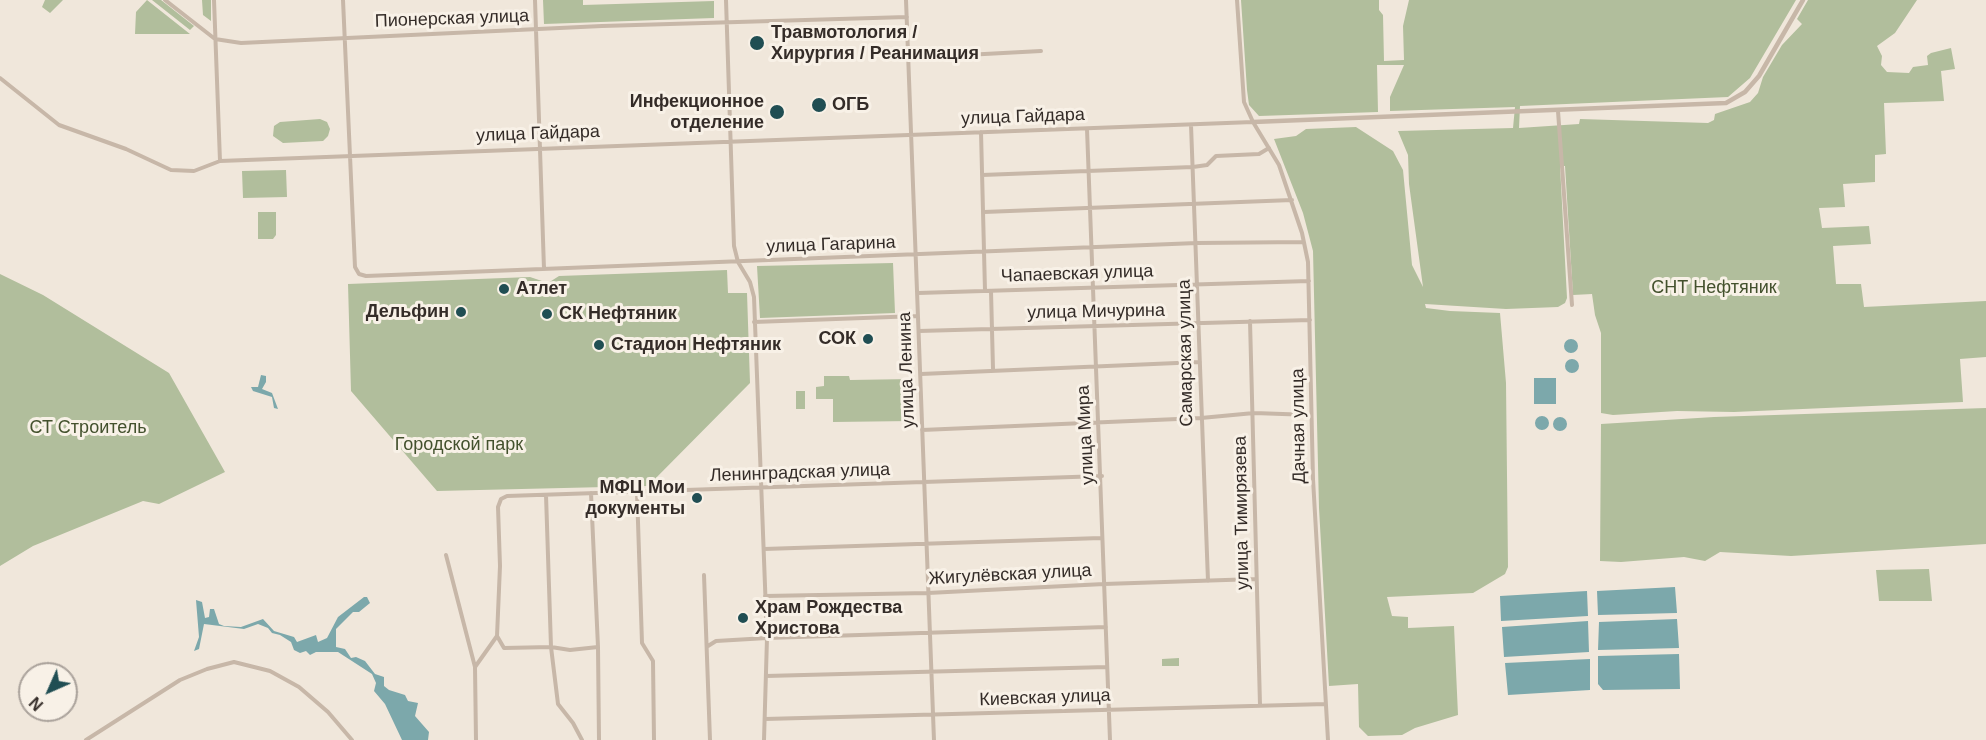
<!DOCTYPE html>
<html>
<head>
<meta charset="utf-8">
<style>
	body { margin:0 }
	#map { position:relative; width:1986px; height:740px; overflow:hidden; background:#f0e7db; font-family:Arial,sans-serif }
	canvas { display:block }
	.north { position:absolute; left:18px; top:662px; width:60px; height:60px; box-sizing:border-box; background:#f8f1e7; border:2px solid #aaa29b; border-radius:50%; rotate:225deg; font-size:16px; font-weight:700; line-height:24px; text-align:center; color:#342c28 }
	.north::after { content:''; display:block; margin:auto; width:21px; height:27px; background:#204e53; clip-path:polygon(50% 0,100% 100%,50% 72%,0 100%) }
</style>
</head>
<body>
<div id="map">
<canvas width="1986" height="740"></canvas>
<div class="north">N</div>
</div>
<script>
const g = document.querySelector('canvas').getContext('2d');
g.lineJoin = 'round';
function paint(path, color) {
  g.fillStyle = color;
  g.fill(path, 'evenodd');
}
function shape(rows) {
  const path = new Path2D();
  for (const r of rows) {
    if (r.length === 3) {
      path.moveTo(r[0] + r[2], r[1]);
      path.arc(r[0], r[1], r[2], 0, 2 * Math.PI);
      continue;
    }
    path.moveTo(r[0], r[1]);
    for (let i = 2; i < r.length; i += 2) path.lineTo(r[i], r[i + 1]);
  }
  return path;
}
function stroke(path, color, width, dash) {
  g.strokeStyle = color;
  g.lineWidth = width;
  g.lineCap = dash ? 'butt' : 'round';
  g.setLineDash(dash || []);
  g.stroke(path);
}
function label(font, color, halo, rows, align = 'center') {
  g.font = font + ' Arial,sans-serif';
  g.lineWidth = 6;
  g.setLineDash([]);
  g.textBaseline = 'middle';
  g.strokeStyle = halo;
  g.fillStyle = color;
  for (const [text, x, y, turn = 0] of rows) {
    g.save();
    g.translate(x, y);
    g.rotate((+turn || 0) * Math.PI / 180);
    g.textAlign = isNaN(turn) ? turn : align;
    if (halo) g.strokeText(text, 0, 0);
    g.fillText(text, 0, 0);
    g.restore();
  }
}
paint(shape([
	[45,0,63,0,50,13,42,7],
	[147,0,171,19,190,34,135,34,136,12],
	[152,0,161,0,194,26,190,30],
	[202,0,211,0,211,21,203,15],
	[543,0,583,0,583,5,714,1,714,18,544,24],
	[1241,0,1379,0,1379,10,1383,15,1384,61,1404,60,1403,26,1409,0,1796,0,1750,78,1728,97,1520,106,1519,128,1579,124,1580,119,1708,123,1714,120,1715,114,1750,102,1758,93,1763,77,1782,45,1802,24,1797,19,1808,0,1917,0,1895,33,1877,46,1882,56,1881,65,1887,72,1909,73,1913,67,1928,65,1927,56,1931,53,1951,48,1955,69,1941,71,1944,101,1884,103,1886,154,1875,155,1875,182,1843,184,1845,207,1819,208,1822,228,1869,226,1871,244,1833,246,1836,284,1861,284,1864,307,1986,301,1986,357,1960,359,1963,402,1734,412,1677,411,1613,415,1601,413,1601,333,1595,315,1592,294,1573,295,1565,166,1560,166,1567,298,1565,303,1558,307,1506,309,1425,304,1426,308,1450,311,1500,313,1506,383,1508,567,1505,574,1473,593,1387,597,1392,616,1408,617,1408,628,1454,626,1458,715,1415,728,1402,735,1368,736,1359,727,1358,684,1329,686,1319,508,1313,251,1303,213,1274,139,1296,136,1306,129,1356,127,1393,151,1403,170,1412,265,1423,287,1409,184,1408,155,1398,131,1513,128,1515,107,1390,111,1390,97,1404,65,1377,65,1378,112,1259,116,1249,105,1247,90],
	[320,119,327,122,330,129,328,136,323,141,283,143,273,136,274,126,280,122],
	[286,170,287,197,243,198,242,171],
	[258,212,276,212,276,235,273,239,258,239],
	[893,263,895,313,760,318,757,266],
	[727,270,728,293,747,293,750,383,648,486,437,491,351,391,348,284,530,277,548,283,559,276],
	[0,274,43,295,169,373,225,472,159,504,143,501,33,546,0,566],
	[824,376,849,376,850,380,912,379,912,421,833,422,833,399,816,399,816,387,824,386],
	[796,391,805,391,805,409,796,409],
	[1986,408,1986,544,1791,556,1720,552,1705,561,1684,557,1621,562,1600,561,1601,424,1714,417],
	[1929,569,1932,601,1879,601,1876,570],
	[1179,658,1179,666,1162,666,1162,659]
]), '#b1be9c');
paint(shape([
	[1571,346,7],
	[1572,366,7],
	[261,375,266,376,266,382,262,389,272,393,278,409,274,408,272,397,253,391,251,387,258,387],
	[1534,378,1556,378,1556,404,1534,404],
	[1542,423,7],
	[1560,424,7],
	[1675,587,1677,613,1598,615,1597,591],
	[1587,591,1588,616,1501,621,1500,596],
	[364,597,367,597,370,603,359,612,353,612,336,629,336,647,345,649,351,658,356,657,365,661,375,674,384,677,384,686,389,690,405,695,408,701,418,703,415,716,429,732,428,740,402,740,385,704,374,691,376,683,372,674,338,652,316,652,310,655,306,651,300,653,294,650,291,642,280,635,272,633,268,628,258,624,244,629,204,624,199,649,194,651,199,637,196,600,202,602,205,618,209,617,210,609,214,609,219,624,224,626,241,627,263,619,274,631,294,637,297,642,316,635,318,642,327,638,338,617],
	[1677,619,1679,648,1598,650,1599,622],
	[1588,621,1589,652,1504,657,1502,627],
	[1679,654,1680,689,1603,690,1598,684,1598,656],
	[1590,659,1590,690,1508,695,1505,663]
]), '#7ca8ab');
stroke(shape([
	[165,0,215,39,241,43,602,26,907,17],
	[214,0,220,161],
	[343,0,355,267,359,274,366,276,1197,243,1304,242],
	[535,0,544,269],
	[726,0,734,246,738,262,750,282,754,297,767,638,764,740],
	[906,0,934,740],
	[1237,0,1244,102,1253,122,1279,165,1302,233,1308,262,1313,479,1328,740],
	[909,58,1041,51],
	[0,78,59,125,126,149,171,170,194,171,220,161],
	[1558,111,1572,305],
	[1191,125,1208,581],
	[1087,129,1110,740],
	[981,132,985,291],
	[220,161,1253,122],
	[982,175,1193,167,1207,165,1216,156,1259,154,1269,148],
	[984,212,1292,200],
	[991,291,993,369],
	[918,293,1309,281],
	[1250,321,1260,705],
	[754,322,918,316],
	[919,331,1310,320],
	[921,374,1200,362],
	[922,430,1201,418,1254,413,1311,415],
	[637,492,642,643,653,661,654,740],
	[591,493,598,647,599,740],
	[546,495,551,647,558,704,573,723,582,740],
	[764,549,1101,538],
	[446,555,475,667],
	[704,575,710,740],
	[765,596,928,593,1104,584,1256,579],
	[708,646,716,641,767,638,1106,627],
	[598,647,570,650,551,647,504,648,497,636,500,566,498,507,501,499,507,496,1102,476],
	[766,676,1107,667],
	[765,719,1326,704],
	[86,740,180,680,207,669,234,662,270,671,299,687,328,712,352,740],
	[476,740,475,667,497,636]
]), '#c7b7a8', 4);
stroke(shape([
	[1253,122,1726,103,1745,92,1759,76,1803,0]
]), '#c7b7a8', 4.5);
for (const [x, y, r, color] of [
	[757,43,8,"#204e53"],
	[819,105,8,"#204e53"],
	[777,112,8,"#204e53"],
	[504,289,6,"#204e53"],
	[461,312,6,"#204e53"],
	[547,314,6,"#204e53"],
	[868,339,6,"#204e53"],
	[599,345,6,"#204e53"],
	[697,498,6,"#204e53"],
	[743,618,6,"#204e53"]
]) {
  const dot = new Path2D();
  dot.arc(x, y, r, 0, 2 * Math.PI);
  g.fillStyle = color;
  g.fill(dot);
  stroke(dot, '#f8f1e7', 2);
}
label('18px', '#342c28', '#f8f1e7', [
	["Пионерская улица",452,19,-2],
	["улица Гайдара",1023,117,-2],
	["улица Гайдара",538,134,-2],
	["улица Гагарина",831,245,-2],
	["Чапаевская улица",1077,274,-2],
	["улица Мичурина",1096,312,-1],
	["Самарская улица",1186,353,-91],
	["улица Ленина",907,370,-92],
	["Дачная улица",1299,426,-91],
	["улица Мира",1086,435,-93],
	["Ленинградская улица",800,473,-2],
	["улица Тимирязева",1242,513,-91],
	["Жигулёвская улица",1010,575,-3],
	["Киевская улица",1045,698,-2]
]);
label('bold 18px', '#342c28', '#f8f1e7', [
	["Травмотология /",771,33],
	["Хирургия / Реанимация",771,54],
	["Инфекционное",764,102,"right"],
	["отделение",764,123,"right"],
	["ОГБ",832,105],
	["Атлет",516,289],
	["Дельфин",449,312,"right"],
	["СК Нефтяник",559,314],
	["СОК",856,339,"right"],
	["Стадион Нефтяник",611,345],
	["МФЦ Мои",685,488,"right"],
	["документы",685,509,"right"],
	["Храм Рождества",755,608],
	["Христова",755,629]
], 'left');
label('18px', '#43512d', '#f8f1e7', [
	["СНТ Нефтяник",1714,288],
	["СТ Строитель",88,428],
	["Городской парк",459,445]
]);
</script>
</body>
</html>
